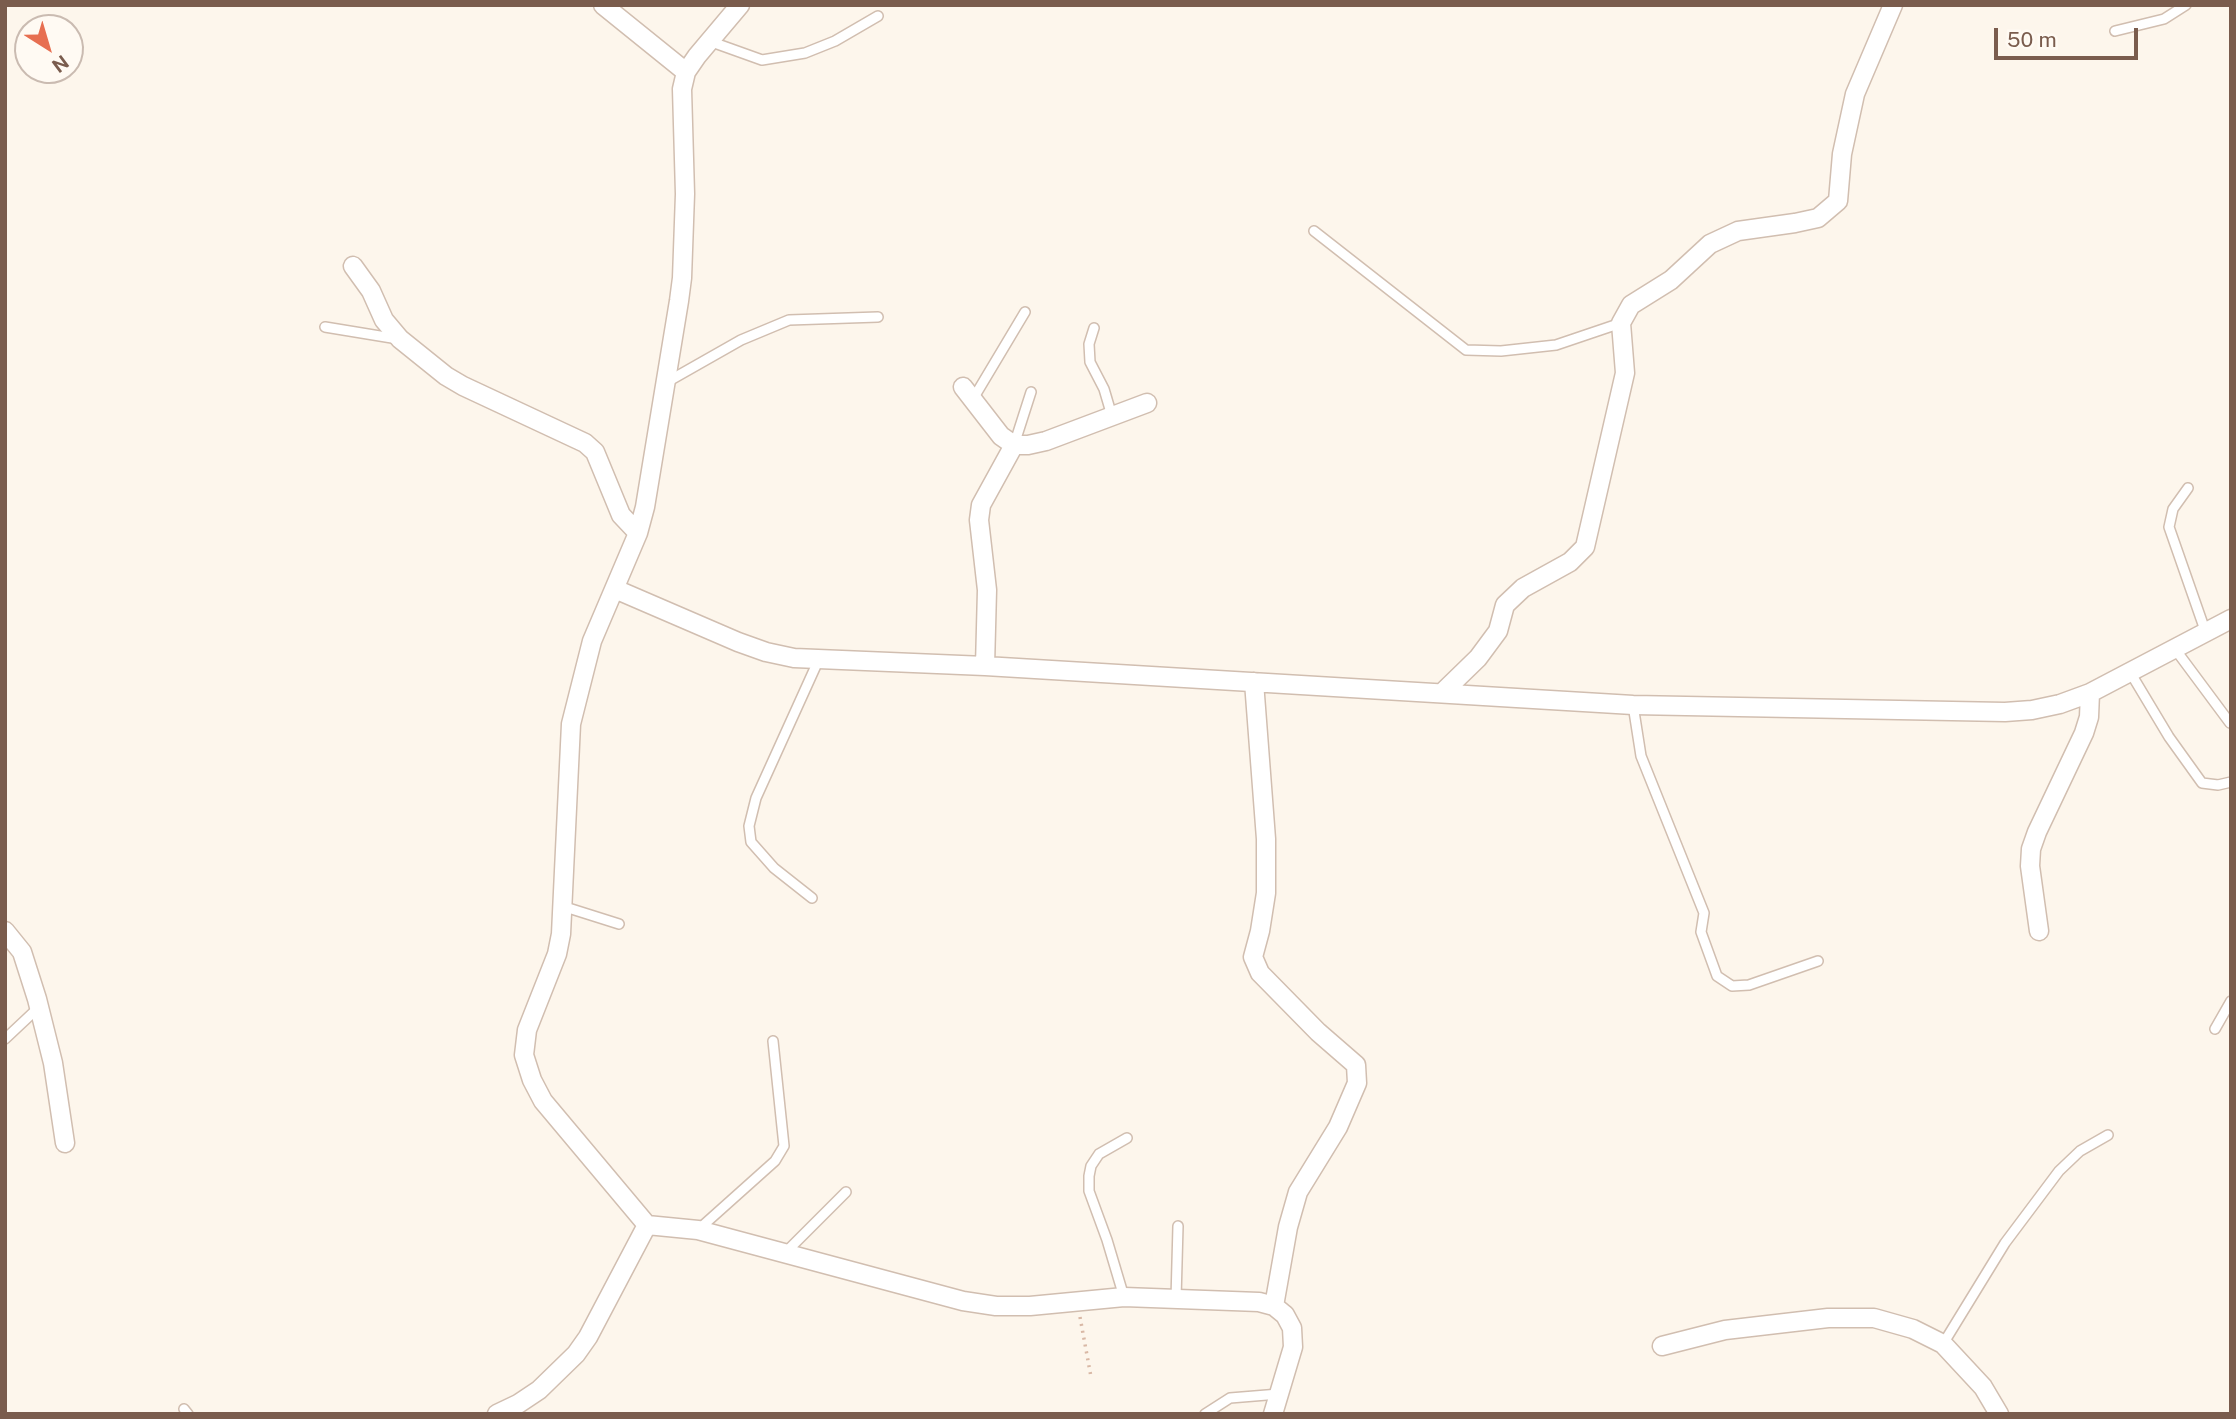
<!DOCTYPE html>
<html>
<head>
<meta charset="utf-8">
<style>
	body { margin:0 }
	#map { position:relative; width:2236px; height:1419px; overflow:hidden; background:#fdf6ec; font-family:"Public Sans",sans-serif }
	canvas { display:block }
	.frame { position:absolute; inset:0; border:7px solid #7a5c4d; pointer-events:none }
	.north { position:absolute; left:14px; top:14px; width:70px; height:70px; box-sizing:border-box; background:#fffaf3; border:2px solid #cabbb1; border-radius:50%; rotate:143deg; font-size:19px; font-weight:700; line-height:28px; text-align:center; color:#7a5c4d }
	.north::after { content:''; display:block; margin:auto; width:24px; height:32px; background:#e76f51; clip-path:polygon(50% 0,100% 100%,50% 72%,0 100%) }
	.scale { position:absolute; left:1994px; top:28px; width:144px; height:32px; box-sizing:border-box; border:4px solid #7a5c4d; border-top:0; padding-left:9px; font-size:21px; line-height:24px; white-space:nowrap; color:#7a5c4d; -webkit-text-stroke:5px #fffaf3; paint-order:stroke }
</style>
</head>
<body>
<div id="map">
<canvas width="2236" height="1419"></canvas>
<div class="frame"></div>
<div class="north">N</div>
<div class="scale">50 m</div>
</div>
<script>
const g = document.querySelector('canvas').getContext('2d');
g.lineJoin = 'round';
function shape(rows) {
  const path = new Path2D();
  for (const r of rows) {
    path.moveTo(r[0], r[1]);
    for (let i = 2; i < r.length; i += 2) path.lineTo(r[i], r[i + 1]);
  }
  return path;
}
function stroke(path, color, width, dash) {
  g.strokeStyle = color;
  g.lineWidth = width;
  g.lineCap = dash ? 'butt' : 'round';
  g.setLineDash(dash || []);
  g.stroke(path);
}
const lane = shape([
	[2115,31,2164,19,2186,5],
	[709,41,762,60,805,53,835,41,878,16],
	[1314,231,1466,350,1501,351,1556,345,1621,323],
	[325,327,398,339],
	[1094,328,1089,344,1090,362,1104,389,1112,416],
	[667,382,741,340,789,320,878,317],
	[973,399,1025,312],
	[1014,445,1031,392],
	[2188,488,2173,509,2169,527,2206,633],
	[2175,649,2230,723],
	[2130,672,2169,737,2202,783,2218,785,2231,782],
	[1633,705,1641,756,1704,913,1701,932,1717,976,1732,986,1749,985,1818,961],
	[812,898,774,868,751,842,749,826,756,798,819,659],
	[562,906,619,924],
	[2215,1029,2231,1001],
	[5,1039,38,1008],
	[699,1229,775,1161,784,1146,773,1041],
	[785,1253,846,1192],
	[1124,1297,1107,1240,1089,1191,1089,1176,1091,1166,1099,1154,1127,1138],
	[1176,1299,1178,1226],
	[1943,1344,2005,1243,2059,1171,2080,1151,2108,1135],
	[184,1409,188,1414],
	[1205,1414,1230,1398,1279,1394]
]);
const street = shape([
	[603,5,686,72],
	[740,5,697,56,686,72,682,89,685,194,682,278,679,301,645,507,638,533,592,641,571,724,561,934,557,954,527,1030,524,1055,532,1080,543,1101,647,1225,698,1230,963,1301,996,1306,1030,1306,1124,1297,1259,1302,1274,1306,1285,1315,1292,1328,1293,1347,1273,1414],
	[353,266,371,291,384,320,400,339,446,376,463,386,585,443,595,452,621,515,638,533],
	[963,387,1001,436,1014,445,1028,445,1046,441,1147,403],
	[615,589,738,642,766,652,794,658,985,666,1633,705,2005,712,2032,710,2060,704,2090,693,2231,619],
	[985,666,987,590,979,520,981,505,1014,445],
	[1254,682,1266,839,1266,893,1260,931,1253,957,1260,973,1318,1032,1356,1065,1357,1083,1338,1127,1298,1192,1288,1227,1274,1306],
	[1442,693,1478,658,1498,631,1505,605,1523,588,1570,562,1585,547,1625,373,1621,323,1631,305,1671,280,1710,244,1738,231,1795,223,1818,218,1838,201,1842,154,1855,94,1893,5],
	[5,931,22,952,37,999,53,1063,65,1143],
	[2039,931,2030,866,2031,849,2037,832,2084,733,2089,717,2090,693],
	[1662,1346,1725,1330,1828,1318,1874,1318,1913,1329,1943,1344,1983,1387,1999,1414],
	[497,1414,518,1404,539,1390,576,1354,588,1337,647,1225]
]);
stroke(lane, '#d1beb0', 12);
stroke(street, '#d1beb0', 21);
stroke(shape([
	[1080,1317,1091,1377]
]), '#d9b8a5', 3.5, [2, 5]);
stroke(lane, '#fff', 9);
stroke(street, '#fff', 18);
</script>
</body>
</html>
